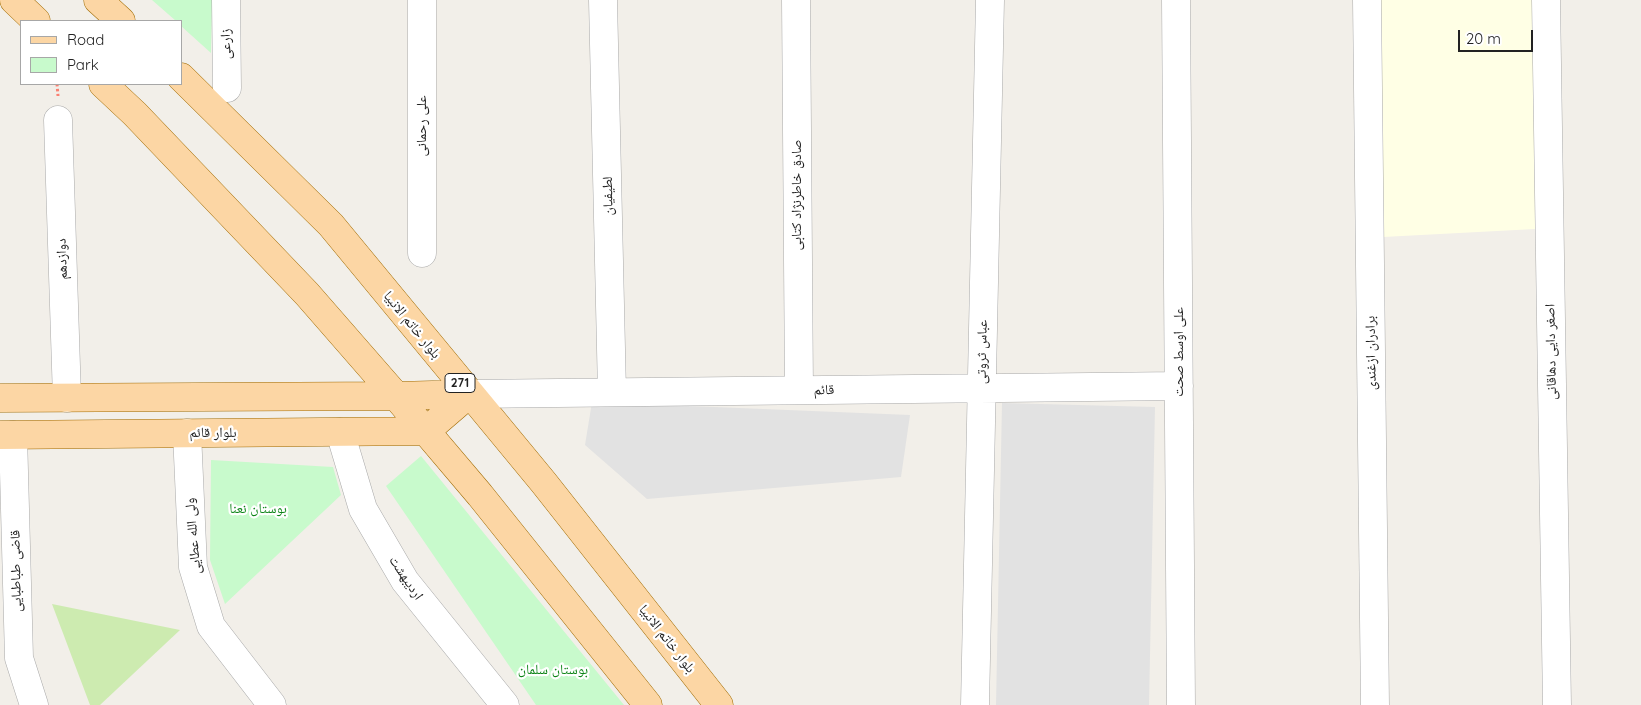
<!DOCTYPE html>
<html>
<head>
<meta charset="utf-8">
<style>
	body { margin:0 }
	#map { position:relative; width:1641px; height:705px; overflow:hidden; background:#f2efe9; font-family:Quicksand,sans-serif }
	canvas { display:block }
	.legend { position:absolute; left:20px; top:20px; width:162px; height:65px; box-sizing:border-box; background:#fff; border:1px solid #a7a7a7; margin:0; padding:6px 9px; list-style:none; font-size:15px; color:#222 }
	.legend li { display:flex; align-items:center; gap:10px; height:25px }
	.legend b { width:25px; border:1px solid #a7a7a7 }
	.scale { position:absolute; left:1458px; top:30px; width:75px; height:22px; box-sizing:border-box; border:2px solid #222; border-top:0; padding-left:6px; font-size:15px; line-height:18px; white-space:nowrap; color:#222; -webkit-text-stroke:4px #fff; paint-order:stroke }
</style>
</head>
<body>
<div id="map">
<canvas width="1641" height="705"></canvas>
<ul class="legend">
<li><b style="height:6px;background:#fcd6a4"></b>Road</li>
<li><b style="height:14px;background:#c8facc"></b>Park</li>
</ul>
<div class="scale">20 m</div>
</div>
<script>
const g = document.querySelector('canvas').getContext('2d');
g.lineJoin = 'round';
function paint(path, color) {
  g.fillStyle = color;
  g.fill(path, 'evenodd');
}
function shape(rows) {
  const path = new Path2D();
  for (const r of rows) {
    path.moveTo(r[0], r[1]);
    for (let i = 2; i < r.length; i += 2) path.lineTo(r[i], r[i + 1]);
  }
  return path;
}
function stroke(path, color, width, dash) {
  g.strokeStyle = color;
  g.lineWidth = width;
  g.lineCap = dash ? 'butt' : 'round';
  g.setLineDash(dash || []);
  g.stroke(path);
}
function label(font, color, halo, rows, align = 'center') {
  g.font = font + ' Quicksand,"Noto Naskh Arabic",sans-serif';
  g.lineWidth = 4.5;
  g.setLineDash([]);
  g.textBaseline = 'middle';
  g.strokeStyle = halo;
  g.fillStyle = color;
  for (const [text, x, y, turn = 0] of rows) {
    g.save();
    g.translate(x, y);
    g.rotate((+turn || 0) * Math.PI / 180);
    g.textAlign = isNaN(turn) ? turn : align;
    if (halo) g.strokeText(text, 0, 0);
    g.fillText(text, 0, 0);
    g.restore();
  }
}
paint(shape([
	[1380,0,1532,0,1535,229,1383,237]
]), '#ffffe5');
paint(shape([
	[52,604,180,630,100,705,90,705]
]), '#cdebb0');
paint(shape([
	[152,0,212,0,211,53,181,26,181,21,176,21],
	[421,456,624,705,536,705,386,486],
	[211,460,333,467,341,495,225,604,210,560]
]), '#c8facc');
paint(shape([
	[592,402,910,415,901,477,647,499,585,445],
	[1002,403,1155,407,1149,705,996,705]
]), '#e2e2e2');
const minor = shape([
	[226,0,227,88],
	[603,0,612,392],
	[796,0,799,390],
	[1176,0,1181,705],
	[1367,0,1375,705],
	[1546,0,1557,705],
	[58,120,67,398],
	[422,253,422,0],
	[469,394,1179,386],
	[340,432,363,509,405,581,505,705],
	[187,433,193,567,211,626,272,705],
	[13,435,19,658,34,705],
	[975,705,990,0]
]);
const major = shape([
	[14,0,36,21],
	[98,0,121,21],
	[181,77,331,225,544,483,719,705],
	[103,84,135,114,307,294,396,396,480,495,648,705],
	[0,398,396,396,469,394,426,431,0,435]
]);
stroke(minor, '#a9a9a9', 29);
stroke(major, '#a06b00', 29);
stroke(shape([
	[57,84,58,96]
]), '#fa8072', 3, [2.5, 2.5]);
stroke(minor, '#fff', 28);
stroke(major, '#fcd6a4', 28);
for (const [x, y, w] of [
	[460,383,30]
]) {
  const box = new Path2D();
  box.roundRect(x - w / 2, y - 9.5, w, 19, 4);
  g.fillStyle = '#fff';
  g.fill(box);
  stroke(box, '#222', 1);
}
label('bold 12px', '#222', null, [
	["271",460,383]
]);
label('14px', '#222', '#fff', [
	["زارعی",226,44,-91],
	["علی رحمانی",422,126,-90],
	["صادق خاطرنژاد کتابی",797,195,-90],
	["لطیفیان",608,196,-91],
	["دوازدهم",62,259,-92],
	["بلوار خاتم الانبیا",412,325,51],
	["عباس ثروتی",982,352,-89],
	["علی اوسط صحت",1179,352,-90],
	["اصغر دایی دهاقانی",1551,352,-91],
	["برادران ازغندی",1371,353,-91],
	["قائم",824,390,-1],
	["بلوار قائم",213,433],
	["ولی الله عطایی",193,536,-95],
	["قاضی طباطبایی",16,571,-91],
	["اردیبهشت",406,578,56],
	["بلوار خاتم الانبیا",667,639,52]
]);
label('14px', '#0c8416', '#fff', [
	["بوستان نعنا",258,509],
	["بوستان سلمان",553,670]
]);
</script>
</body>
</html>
